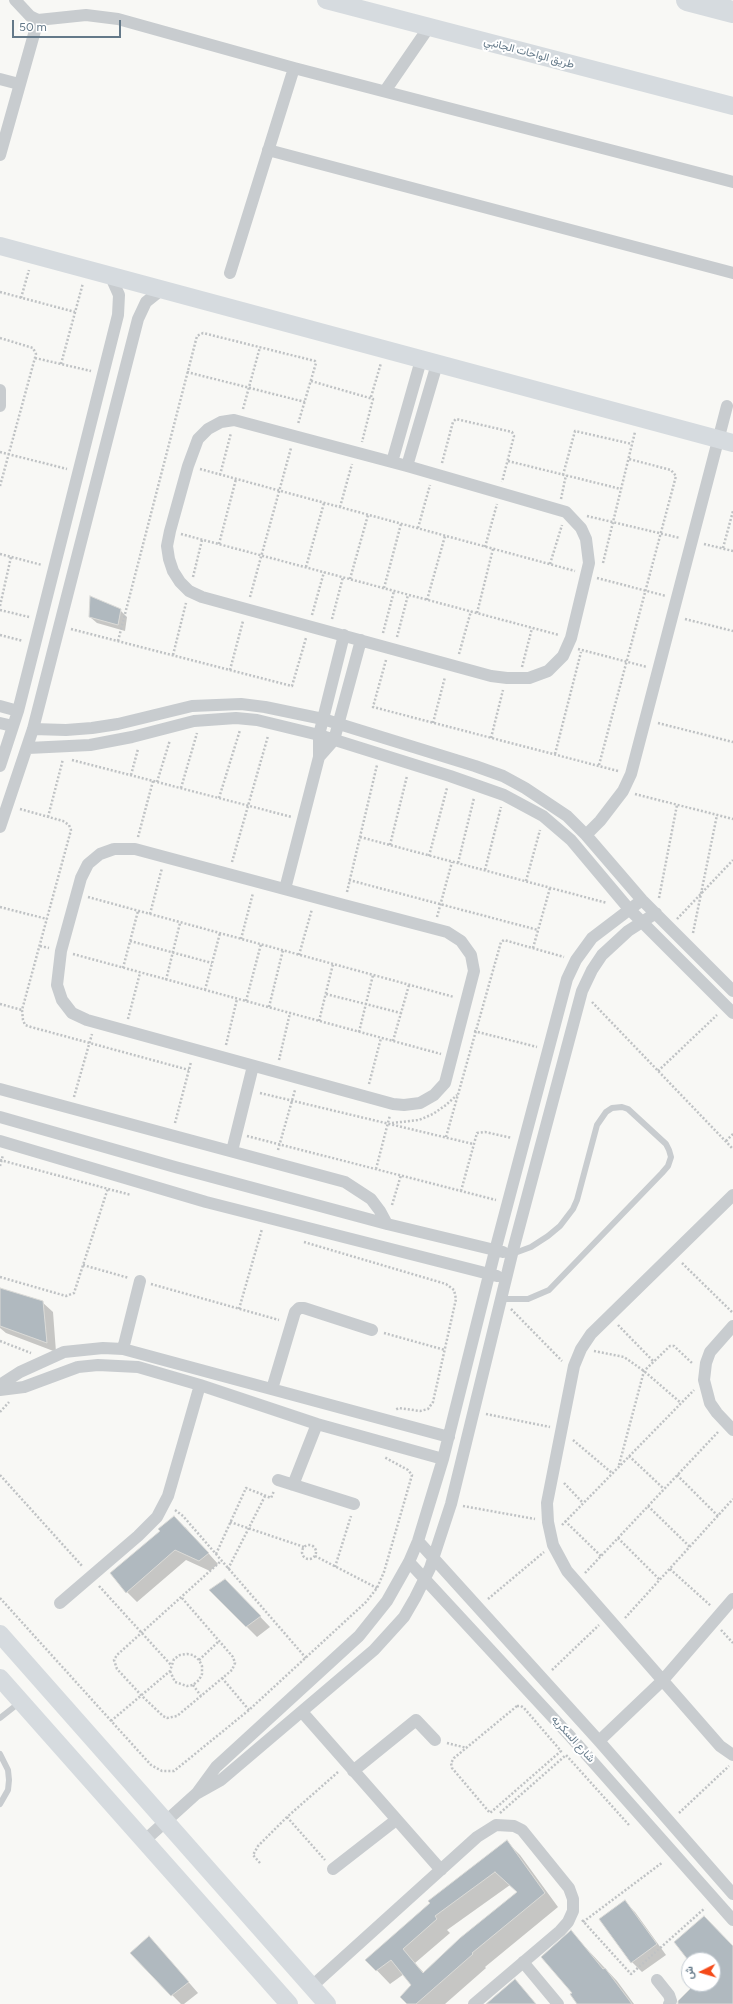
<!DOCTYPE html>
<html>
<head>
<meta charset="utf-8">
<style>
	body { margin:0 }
	#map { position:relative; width:733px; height:2004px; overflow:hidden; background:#f8f8f5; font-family:Figtree,Vazirmatn,sans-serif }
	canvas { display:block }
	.north { position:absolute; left:681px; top:1952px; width:40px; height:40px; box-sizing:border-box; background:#fff; border:1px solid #c1c9d0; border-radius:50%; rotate:265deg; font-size:11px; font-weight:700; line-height:16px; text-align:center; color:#647989 }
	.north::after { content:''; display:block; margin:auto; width:14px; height:18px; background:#f44a19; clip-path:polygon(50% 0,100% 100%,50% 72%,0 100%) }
	.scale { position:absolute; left:12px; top:20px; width:109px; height:18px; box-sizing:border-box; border:2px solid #647989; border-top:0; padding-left:5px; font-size:12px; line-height:14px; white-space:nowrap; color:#647989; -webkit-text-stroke:3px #fff; paint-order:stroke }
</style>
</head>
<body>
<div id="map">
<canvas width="733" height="2004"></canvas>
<div class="north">ش</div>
<div class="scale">50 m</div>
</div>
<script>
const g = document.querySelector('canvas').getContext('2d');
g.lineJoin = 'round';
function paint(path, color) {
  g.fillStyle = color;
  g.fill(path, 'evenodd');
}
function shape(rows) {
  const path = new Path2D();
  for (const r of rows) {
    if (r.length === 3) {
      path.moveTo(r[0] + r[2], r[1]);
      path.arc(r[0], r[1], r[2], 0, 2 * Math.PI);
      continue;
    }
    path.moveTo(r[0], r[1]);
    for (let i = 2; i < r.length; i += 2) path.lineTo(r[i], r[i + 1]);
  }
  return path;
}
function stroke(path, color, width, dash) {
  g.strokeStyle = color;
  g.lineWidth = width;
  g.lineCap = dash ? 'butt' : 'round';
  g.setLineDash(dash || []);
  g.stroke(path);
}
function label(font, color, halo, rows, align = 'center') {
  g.font = font + ' Figtree,Vazirmatn,sans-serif';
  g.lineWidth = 4;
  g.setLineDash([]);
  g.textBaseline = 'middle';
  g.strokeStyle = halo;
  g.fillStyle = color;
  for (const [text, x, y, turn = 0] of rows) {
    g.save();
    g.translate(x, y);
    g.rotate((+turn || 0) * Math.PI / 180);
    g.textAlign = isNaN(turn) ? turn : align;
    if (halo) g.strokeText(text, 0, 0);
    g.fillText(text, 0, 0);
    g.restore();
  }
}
paint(shape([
	[120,610,127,617,125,631,97,623,90,617],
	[0,1289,42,1302,53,1312,56,1352,6,1333,0,1328],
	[185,1527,218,1564,210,1571,186,1560,137,1602,127,1592],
	[225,1580,270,1627,257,1637,211,1591],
	[507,1842,520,1855,558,1907,485,1967,486,1968,445,2004,408,2004,412,1985,404,1974,390,1984,367,1960],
	[510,1885,518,1893,424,1973,415,1963,450,1933,447,1930],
	[625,1902,635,1912,666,1955,642,1972,632,1962],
	[571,1932,617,1981,634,2004,579,2004,573,1993],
	[159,1948,198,1993,184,2004,181,2004,131,1953]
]), '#0003');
const building = shape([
	[90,596,121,609,118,625,89,617,90,596],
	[0,1288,43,1301,47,1343,0,1326,0,1288],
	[174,1516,209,1553,199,1561,175,1550,126,1593,110,1573,160,1531,158,1529,174,1516],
	[225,1579,261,1616,246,1627,209,1590,225,1579],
	[507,1840,545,1893,472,1953,473,1954,416,2004,407,2004,400,1997,411,1985,391,1960,376,1971,365,1960,430,1903,428,1901,507,1840],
	[495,1872,517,1892,460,1938,423,1973,403,1949,437,1919,435,1916,495,1872],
	[625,1900,657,1944,631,1963,599,1919,625,1900],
	[704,1916,733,1946,733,2004,678,2004,678,2001,695,1984,713,1984,713,1960,688,1960,674,1942,704,1916],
	[571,1930,603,1969,605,1968,632,2004,577,2004,570,1994,572,1993,541,1957,571,1930],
	[149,1936,189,1982,171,1996,130,1953,149,1936],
	[515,1979,536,2004,486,2004,515,1979]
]);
paint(building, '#b0b9bf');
stroke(building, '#dadad7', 1);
stroke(shape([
	[0,292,75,312],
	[21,298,29,270],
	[0,338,33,348,36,354,0,486],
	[35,358,91,371],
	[61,364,83,283],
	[187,372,305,402],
	[311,381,373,399,362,442],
	[371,397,381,363],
	[243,409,260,347],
	[0,452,67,469],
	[508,461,621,489],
	[442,463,453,422,456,419,512,432,514,436,502,482],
	[200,469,575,571],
	[220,475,231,433],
	[563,475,575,431,632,444],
	[561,499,566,475],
	[340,507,352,464],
	[587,516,680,538],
	[418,528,430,485],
	[181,534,559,635],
	[219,544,236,479],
	[704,544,733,551],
	[485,547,497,504],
	[723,548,733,511],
	[0,554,42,565],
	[603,563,635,432],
	[550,564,562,525],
	[306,567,324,503],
	[193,577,202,540],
	[597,578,666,596],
	[350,579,368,515],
	[384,588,401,524],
	[250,597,291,448],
	[427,600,445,536],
	[0,606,11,557],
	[0,610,29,617],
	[477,613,493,549],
	[312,615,324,572],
	[332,619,343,577],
	[685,619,733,631],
	[71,629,292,686,306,638],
	[383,633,394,591],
	[0,635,23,641],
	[397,637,408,595],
	[118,641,197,336,203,333,315,361,316,363,298,424],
	[578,649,647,667],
	[459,654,471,611],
	[173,655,186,603],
	[386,660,373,707,618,771],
	[522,667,532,628],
	[230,670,243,621],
	[433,723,445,677],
	[658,723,733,742],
	[491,738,503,690],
	[555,754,581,652],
	[72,760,292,817],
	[599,765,676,476,671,470,629,459],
	[131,775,138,749],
	[157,782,170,740],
	[181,788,197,733],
	[635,794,733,819],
	[219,798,240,730],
	[20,809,63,821,69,825,71,830,22,1010,23,1020,25,1025,31,1027,189,1070],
	[48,817,63,759],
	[138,837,153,781],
	[360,837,607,903],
	[390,845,407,776],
	[429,856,447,788],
	[232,862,268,736],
	[458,863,474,798],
	[485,870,501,807],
	[349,880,538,930],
	[526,881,540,830],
	[347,892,377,765],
	[88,897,454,997],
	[659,898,677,805],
	[0,907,47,919],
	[150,914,162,868],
	[437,917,452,862],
	[677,919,733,860],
	[693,933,717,815],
	[241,939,253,893],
	[130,941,212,963],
	[40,946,49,948],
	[533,948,550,888],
	[73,954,441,1054],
	[299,955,312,909],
	[123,968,138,911],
	[166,980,180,923],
	[205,990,220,933],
	[326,994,401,1013],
	[246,1001,261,944],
	[592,1002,733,1149],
	[0,1004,22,1010],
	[269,1007,283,950],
	[128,1019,140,973],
	[319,1021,333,964],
	[474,1031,537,1047],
	[359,1032,373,975],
	[393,1041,409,985],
	[226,1045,237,999],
	[279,1060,290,1013],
	[658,1071,717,1015],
	[369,1084,381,1038],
	[260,1093,473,1144],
	[74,1097,92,1034],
	[175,1123,191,1062],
	[392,1123,419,1120,433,1114,446,1105,457,1095],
	[247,1136,496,1200],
	[446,1137,501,942,504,940,564,957],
	[726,1141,733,1134],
	[278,1150,295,1090],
	[0,1160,131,1195],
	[0,1166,3,1155],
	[376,1169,390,1115],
	[461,1191,477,1133,485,1132,512,1138],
	[392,1205,401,1175],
	[304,1242,446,1284,454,1290,456,1299,433,1402,428,1409,420,1411,399,1408,395,1410],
	[682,1263,733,1313],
	[83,1265,129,1278],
	[0,1277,66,1296,74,1293,108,1188],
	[151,1284,279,1320],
	[239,1309,262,1229],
	[511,1309,562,1361],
	[618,1325,654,1362],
	[384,1333,445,1350],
	[0,1341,31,1353],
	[594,1351,624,1357,644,1371,681,1403],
	[0,1412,9,1402],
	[486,1414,550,1427],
	[573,1440,612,1473],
	[629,1456,664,1489],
	[619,1465,644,1371,670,1346,674,1346,693,1364],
	[0,1475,83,1567],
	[677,1475,718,1516],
	[564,1483,583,1503],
	[463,1506,535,1519],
	[648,1506,690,1547],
	[175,1510,183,1516,306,1658],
	[565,1521,601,1556],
	[230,1522,304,1547],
	[562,1525,694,1390],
	[618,1538,660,1580],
	[309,1552,7],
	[216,1554,246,1488,271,1498,274,1491],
	[315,1556,377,1588],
	[335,1567,351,1516],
	[228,1569,265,1496],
	[670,1569,711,1606],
	[585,1573,718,1432],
	[99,1586,171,1665],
	[0,1598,151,1765,162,1771,174,1771,249,1710,366,1602,377,1588,384,1572,412,1475,408,1470,384,1457],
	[182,1598,233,1657,235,1663,232,1670,177,1716,167,1718,163,1716,142,1696,117,1669,114,1660,117,1655,221,1561],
	[488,1599,544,1552],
	[625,1618,733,1499],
	[721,1630,733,1643],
	[199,1660,219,1641],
	[552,1670,599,1625],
	[222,1678,249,1710],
	[193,1685,201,1696],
	[517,1706,521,1706,524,1708,561,1751,490,1813,452,1768,451,1763,454,1758,517,1706],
	[111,1721,170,1671,174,1659,180,1655,187,1654,193,1655,199,1660,202,1666,202,1674,199,1680,193,1685,187,1686,175,1682,170,1671],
	[447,1743,467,1748],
	[500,1813,566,1755,629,1825],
	[679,1813,729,1766],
	[287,1817,325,1860],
	[260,1863,253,1855,258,1846,287,1817,338,1772],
	[582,1920,631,1974,705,1908],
	[583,1922,663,1862]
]), '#bfc2c4', 2.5, [2, 2]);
stroke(shape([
	[501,1299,528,1299,549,1290,662,1173,668,1166,671,1157,669,1150,666,1144,628,1109,622,1107,612,1108,606,1112,597,1125,577,1200,573,1209,560,1226,548,1236,531,1247,512,1254],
	[0,1718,19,1703],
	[0,1754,8,1770,9,1780,8,1790,0,1804]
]), '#c8cccf', 6);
stroke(shape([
	[15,0,30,16,38,20,86,15,118,19,294,68,733,182],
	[0,79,19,84],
	[385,91,429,27],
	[268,150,733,273],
	[0,155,38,20],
	[230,273,294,68],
	[0,390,0,406],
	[234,420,407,466,566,512,581,528,586,539,589,563,571,638,563,656,548,671,529,678,507,678,491,676,202,597,189,591,180,582,173,571,169,559,167,546,170,531,188,466,198,439,208,429,221,422,234,420],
	[392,462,421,360],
	[407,466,437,364],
	[0,706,18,711],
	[0,723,13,726],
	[33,729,66,730,92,728,118,724,192,706,241,704,265,707,323,719,475,766,503,776,525,788,567,816,586,835,642,900,733,991],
	[28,748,90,745,132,737,194,721,236,718,257,720,319,735,450,776,504,795,543,816,571,840,629,909,733,1013],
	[319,757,334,740,361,640],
	[0,766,18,711,35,644,118,315,119,295,111,277],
	[0,827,33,729,138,319,146,302,161,290],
	[586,835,600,821,623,791,631,774,727,406],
	[114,849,135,849,344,905,447,932,461,941,471,955,474,971,445,1083,434,1095,420,1103,404,1105,393,1104,87,1020,72,1013,62,1000,57,985,61,951,81,878,88,864,100,854,114,849],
	[285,889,319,757,319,735,344,635],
	[0,1089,345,1182,371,1199,380,1211,387,1224],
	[0,1117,175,1167,387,1224,503,1252],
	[0,1141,206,1202,497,1276],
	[232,1151,253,1066],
	[733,1195,591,1334,581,1349,574,1366,547,1503,548,1522,553,1545,567,1571,720,1746,733,1755],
	[733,1326,710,1352,706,1363,704,1380,710,1403,717,1413,733,1430],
	[123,1349,140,1281],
	[0,1385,20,1372,64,1352,103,1348,123,1349,449,1437],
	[272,1389,295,1312,299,1308,304,1308,372,1330],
	[0,1390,24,1387,78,1367,98,1365,138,1367,200,1385,317,1424,443,1459],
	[278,1480,354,1504],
	[293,1485,317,1424],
	[418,1541,599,1741,733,1894],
	[409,1562,569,1735,733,1920],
	[60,1603,138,1536,157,1517,168,1496,200,1385],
	[303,1713,441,1870],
	[599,1741,663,1680,733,1599],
	[353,1771,416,1720,435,1740],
	[197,1793,216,1767,359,1636,387,1601,409,1562,418,1541,443,1459,495,1251,567,979,576,960,592,938,642,900],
	[144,1841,196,1794,221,1780,374,1650,404,1617,415,1598,430,1568,451,1504,512,1254,582,991,592,970,602,955,628,931,656,913],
	[333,1869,396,1820],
	[523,1962,558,2004],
	[657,1980,669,1995,671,2001,669,2004],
	[311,1987,477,1837,496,1825,514,1826,522,1830,569,1888,573,1899,573,1911,568,1922,560,1931,474,2004]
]), '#c8cccf', 12);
stroke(shape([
	[326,0,733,106],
	[0,246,733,443],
	[0,1634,327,2004],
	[0,1678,289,2004]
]), '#d6dbdf', 18);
stroke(shape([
	[687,0,733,12]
]), '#d6dbdf', 22);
label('11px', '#647989', '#fff', [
	["طريق الواحات الجانبي",529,53,15],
	["شارع السكريه",573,1739,48]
]);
</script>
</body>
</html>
